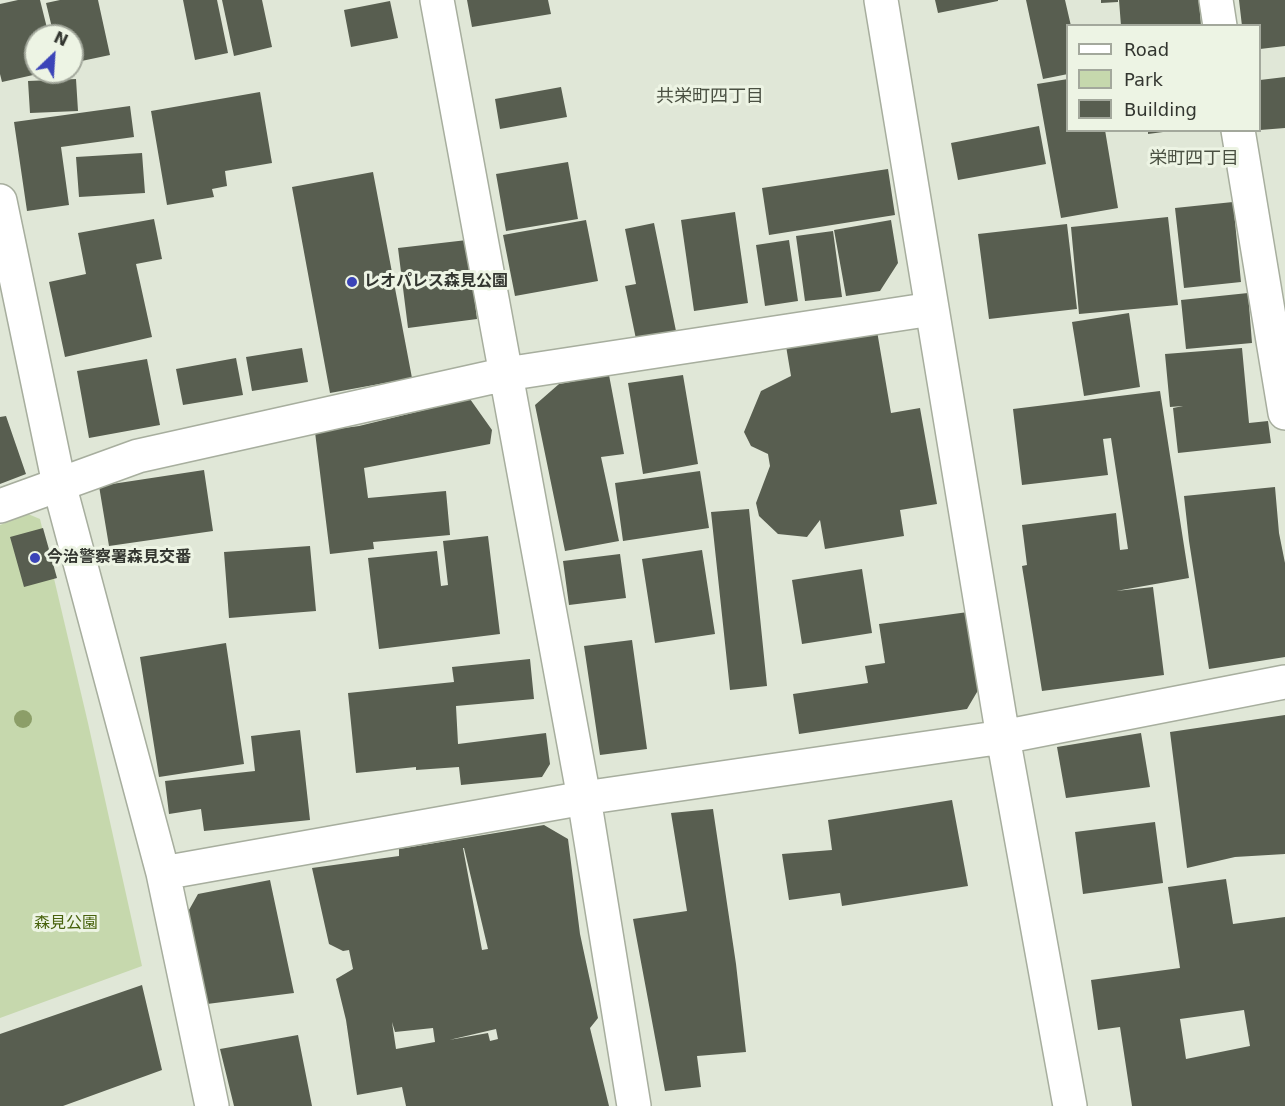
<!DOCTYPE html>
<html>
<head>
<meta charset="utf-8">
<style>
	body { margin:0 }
	#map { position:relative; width:1285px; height:1106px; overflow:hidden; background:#e0e7d7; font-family:"DejaVu Sans",sans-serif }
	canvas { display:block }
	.legend { position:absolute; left:1066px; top:24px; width:195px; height:108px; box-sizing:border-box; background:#edf4e4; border:2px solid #a3a89c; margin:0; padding:8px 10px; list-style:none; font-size:18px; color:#333630 }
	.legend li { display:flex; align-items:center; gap:12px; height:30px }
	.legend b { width:30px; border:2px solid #a3a89c }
	.north { position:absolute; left:24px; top:24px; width:60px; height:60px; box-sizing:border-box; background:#edf4e4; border:2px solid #a3a89c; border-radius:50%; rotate:25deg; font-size:16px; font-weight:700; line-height:24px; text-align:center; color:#333630 }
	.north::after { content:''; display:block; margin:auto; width:21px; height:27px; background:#3b44b8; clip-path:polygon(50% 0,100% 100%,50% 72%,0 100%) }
</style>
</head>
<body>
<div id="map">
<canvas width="1285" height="1106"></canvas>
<ul class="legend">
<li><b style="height:8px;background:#fff"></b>Road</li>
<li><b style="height:16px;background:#c6d8ad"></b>Park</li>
<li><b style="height:16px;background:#585e50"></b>Building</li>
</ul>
<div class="north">N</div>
</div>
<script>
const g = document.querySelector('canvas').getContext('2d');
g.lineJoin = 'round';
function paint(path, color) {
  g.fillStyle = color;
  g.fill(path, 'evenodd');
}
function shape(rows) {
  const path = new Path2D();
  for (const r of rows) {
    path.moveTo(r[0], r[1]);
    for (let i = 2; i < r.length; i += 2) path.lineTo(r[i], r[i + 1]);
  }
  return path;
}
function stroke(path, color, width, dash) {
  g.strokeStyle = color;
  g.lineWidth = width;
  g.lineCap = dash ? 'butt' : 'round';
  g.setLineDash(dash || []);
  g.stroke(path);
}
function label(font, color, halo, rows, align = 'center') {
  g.font = font + ' "DejaVu Sans","Noto Sans JP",sans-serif';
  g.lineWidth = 6;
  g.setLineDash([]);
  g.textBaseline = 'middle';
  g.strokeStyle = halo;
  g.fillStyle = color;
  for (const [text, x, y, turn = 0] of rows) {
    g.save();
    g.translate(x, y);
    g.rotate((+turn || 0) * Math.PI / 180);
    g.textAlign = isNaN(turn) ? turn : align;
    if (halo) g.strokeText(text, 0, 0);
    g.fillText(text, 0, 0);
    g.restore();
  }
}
paint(shape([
	[28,514,40,519,88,723,142,966,0,1018,0,525]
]), '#c6d8ad');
paint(shape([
	[18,0,40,0,49,36,36,36,36,72,42,73,2,82,0,74,0,4],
	[60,0,98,0,110,55,72,63,72,36,54,36,46,3],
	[183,0,217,0,228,53,195,60],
	[222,0,262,0,272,47,234,56],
	[467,0,548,0,551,14,472,27],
	[935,0,998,0,998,1,938,13],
	[1026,0,1065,0,1071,26,1068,26,1068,74,1043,79],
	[1101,0,1118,0,1118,2,1101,3],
	[1119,0,1199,0,1201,26,1121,26],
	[1239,0,1285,0,1285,46,1260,49,1260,26,1242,26],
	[390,1,398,38,351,47,344,10],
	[1285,77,1285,128,1260,130,1260,80],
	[76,79,78,111,30,113,28,81],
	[1068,79,1068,130,1105,130,1118,208,1061,218,1037,84],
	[561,87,567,117,500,129,495,99],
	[260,92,272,163,225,171,227,186,212,189,214,197,167,205,151,111],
	[130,106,134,137,61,147,69,205,27,211,14,122],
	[1039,126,1046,164,958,180,951,143],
	[1148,130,1163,130,1163,132,1148,134],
	[142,153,145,193,79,197,76,157],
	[568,162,578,219,506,231,496,174],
	[888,169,895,215,769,235,762,188],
	[373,172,412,378,330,393,292,187],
	[1233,202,1241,282,1184,288,1175,208],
	[735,212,748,303,694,311,681,220],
	[1168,217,1178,305,1079,314,1071,227],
	[154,219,162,259,136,264,152,337,65,357,49,282,86,274,78,233],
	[586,220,598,281,515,296,503,235],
	[891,220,898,263,880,291,846,296,834,230],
	[654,223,676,331,636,339,625,286,636,284,625,229],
	[1067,224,1077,309,989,319,978,234],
	[833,231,842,297,805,301,796,236],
	[467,240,477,319,408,328,398,248],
	[789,240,798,301,765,306,756,245],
	[1248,293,1252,343,1186,349,1181,300],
	[1129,313,1140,387,1084,396,1072,322],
	[877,331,891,413,920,408,937,504,900,510,904,536,825,549,820,520,807,537,778,534,759,516,756,503,770,466,768,454,751,446,744,432,761,391,791,376,786,346],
	[302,348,308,382,252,391,246,357],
	[1242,348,1249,423,1268,421,1271,443,1178,453,1173,408,1183,406,1170,407,1165,354],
	[236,358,243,395,183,405,176,369],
	[147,359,160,425,89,438,77,371],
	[609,375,624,454,601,457,619,541,565,551,535,405,559,384],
	[683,375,698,464,643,474,628,383],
	[1160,391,1189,578,1116,591,1153,587,1164,675,1042,691,1022,566,1027,565,1022,525,1116,513,1120,550,1128,549,1111,438,1103,439,1108,475,1022,485,1013,409],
	[470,399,492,430,490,444,364,468,368,498,446,491,450,535,373,542,374,549,330,554,315,432,359,426],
	[6,416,26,474,0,484,0,417],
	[204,470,213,531,109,546,99,486],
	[700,471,709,528,623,541,615,483],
	[1275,487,1279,533,1285,563,1285,657,1209,669,1189,541,1184,496],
	[749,509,767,686,730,690,711,512],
	[43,528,57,578,24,587,10,537],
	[488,536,500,634,379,649,368,558,437,551,441,586,448,585,443,541],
	[310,546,316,611,229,618,224,552],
	[702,550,715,634,655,643,642,559],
	[620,554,626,598,569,605,563,561],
	[862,569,872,633,802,644,792,580],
	[968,612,980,687,967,709,799,734,793,694,868,683,865,666,885,663,879,624],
	[632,640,647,749,600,755,584,646],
	[226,643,244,764,159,777,140,657],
	[530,659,534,699,456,706,458,744,546,733,550,764,542,777,461,785,459,767,416,770,416,767,356,773,348,693,454,682,452,667],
	[1285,715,1285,854,1235,857,1187,868,1170,732],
	[300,730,310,820,204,831,201,809,169,814,165,781,255,771,251,736],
	[1141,733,1150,787,1066,798,1057,747],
	[952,800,968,886,842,906,840,893,789,900,782,854,832,850,828,820],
	[713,809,736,964,746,1052,697,1056,701,1087,665,1091,633,919,687,911,671,813],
	[1155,822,1163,883,1083,894,1075,832],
	[544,825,568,839,580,934,598,1018,590,1028,609,1106,406,1106,402,1087,357,1095,346,1020,336,979,353,969,349,950,343,951,329,944,312,868,399,856,399,849],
	[463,848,464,848,488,949,482,950],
	[392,1022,395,1032,433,1028,435,1042,396,1049],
	[496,1029,498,1039,490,1041,488,1033,449,1040],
	[1226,879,1233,924,1285,917,1285,1106,1132,1106,1120,1027,1098,1030,1091,980,1180,968,1168,887],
	[1244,1010,1250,1046,1186,1059,1180,1019],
	[270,880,294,993,207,1004,185,917,198,894],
	[142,985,162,1070,63,1106,0,1106,0,1034],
	[298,1035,312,1106,234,1106,220,1049]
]), '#585e50');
const minor = shape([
	[437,0,584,798,634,1106],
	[881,0,1003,737,1070,1106],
	[1216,0,1220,26],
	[1238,130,1285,413],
	[0,201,59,484,163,873,212,1106],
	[0,506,138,456,506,374,932,309],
	[163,873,584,798,1003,737,1285,682]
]);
stroke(minor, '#a7ae9e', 36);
stroke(minor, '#fff', 33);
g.fillStyle = '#8c9e68';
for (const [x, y] of [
	[23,719]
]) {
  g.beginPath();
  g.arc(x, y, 9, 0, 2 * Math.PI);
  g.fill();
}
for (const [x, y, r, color] of [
	[352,282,6,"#3b44b8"],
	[35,558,6,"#3b44b8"]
]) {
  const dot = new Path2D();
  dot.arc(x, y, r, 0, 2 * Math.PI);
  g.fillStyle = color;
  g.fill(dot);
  stroke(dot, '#edf4e4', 2);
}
label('bold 16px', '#333630', '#edf4e4', [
	["レオパレス森見公園",364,282],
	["今治警察署森見交番",47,558]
], 'left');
label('16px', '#48620d', '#edf4e4', [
	["森見公園",66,924]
]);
label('18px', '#4a5042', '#edf4e4', [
	["共栄町四丁目",710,97],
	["栄町四丁目",1194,159]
]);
</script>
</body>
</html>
